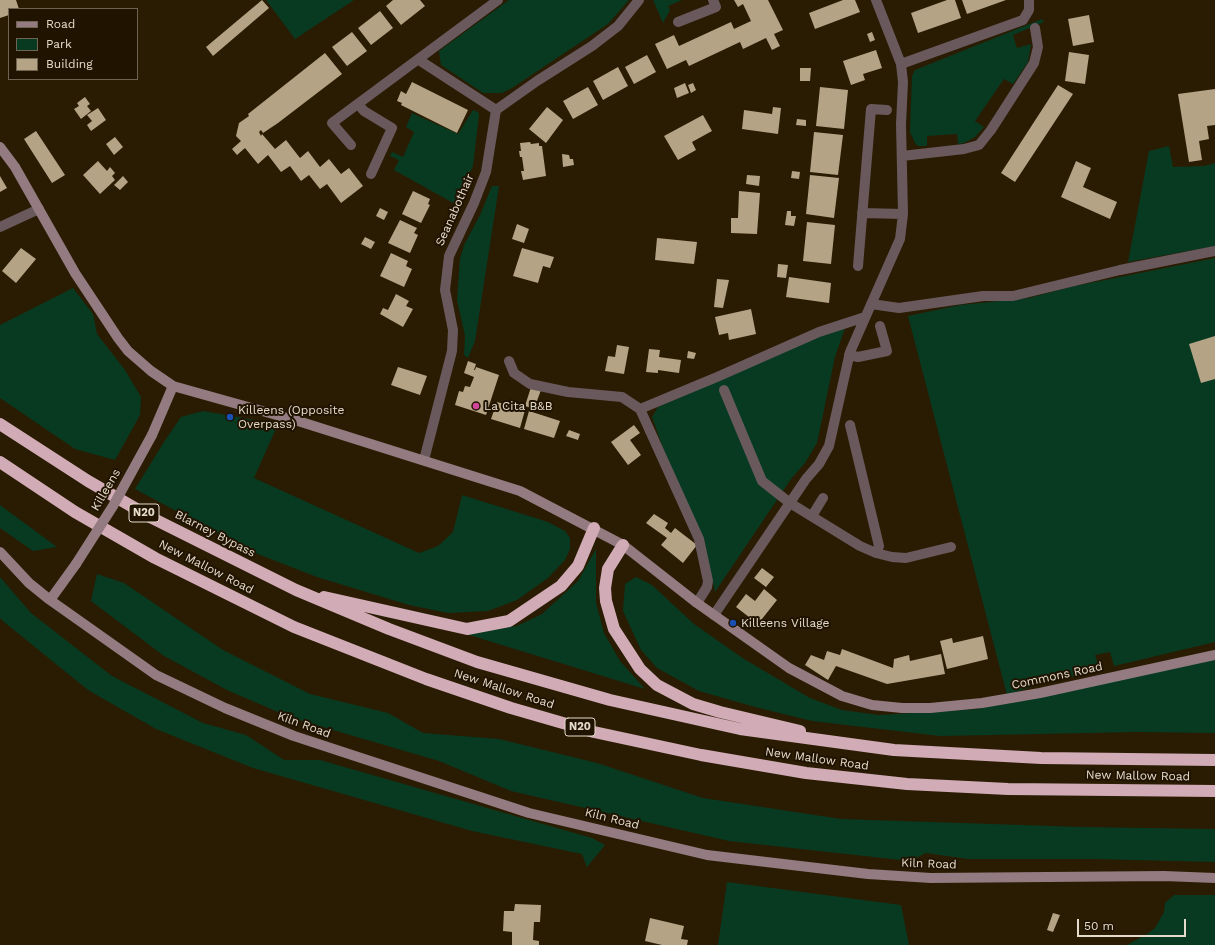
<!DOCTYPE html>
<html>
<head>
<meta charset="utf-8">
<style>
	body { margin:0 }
	#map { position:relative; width:1215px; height:945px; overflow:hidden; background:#2a1c02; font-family:"Work Sans",sans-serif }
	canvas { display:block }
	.legend { position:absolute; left:8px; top:8px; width:130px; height:72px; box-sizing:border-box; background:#201300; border:1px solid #6f6352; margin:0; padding:5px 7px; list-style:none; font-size:12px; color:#e5dbcc }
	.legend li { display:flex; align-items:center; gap:8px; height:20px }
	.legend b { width:20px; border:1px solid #6f6352 }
	.scale { position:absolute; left:1077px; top:919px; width:109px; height:18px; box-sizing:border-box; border:2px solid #e5dbcc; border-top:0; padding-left:5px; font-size:12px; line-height:14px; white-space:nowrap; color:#e5dbcc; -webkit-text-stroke:3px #201300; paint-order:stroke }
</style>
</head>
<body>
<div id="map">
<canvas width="1215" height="945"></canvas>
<ul class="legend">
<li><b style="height:5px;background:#937b81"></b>Road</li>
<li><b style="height:11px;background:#083a21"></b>Park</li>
<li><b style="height:11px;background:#b5a385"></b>Building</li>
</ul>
<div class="scale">50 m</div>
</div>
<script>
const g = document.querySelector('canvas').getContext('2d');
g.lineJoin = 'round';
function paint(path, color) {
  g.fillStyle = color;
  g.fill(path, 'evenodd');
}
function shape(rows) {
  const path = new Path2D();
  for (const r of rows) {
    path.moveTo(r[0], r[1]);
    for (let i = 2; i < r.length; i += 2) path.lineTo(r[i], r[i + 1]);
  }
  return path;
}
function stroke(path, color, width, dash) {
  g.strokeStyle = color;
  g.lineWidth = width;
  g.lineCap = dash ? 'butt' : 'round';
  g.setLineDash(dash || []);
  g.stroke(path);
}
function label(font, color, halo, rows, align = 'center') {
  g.font = font + ' "Work Sans",sans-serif';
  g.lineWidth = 4;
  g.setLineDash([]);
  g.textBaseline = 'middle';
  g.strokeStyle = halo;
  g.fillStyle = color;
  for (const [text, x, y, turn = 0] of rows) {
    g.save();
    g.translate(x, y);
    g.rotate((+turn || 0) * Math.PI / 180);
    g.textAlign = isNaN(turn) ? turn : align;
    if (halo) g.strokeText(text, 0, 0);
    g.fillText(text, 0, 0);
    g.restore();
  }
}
paint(shape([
	[266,0,354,0,295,39],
	[509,0,629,0,608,24,512,88,502,93,483,93,441,65,439,51],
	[653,0,682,0,668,6,670,10,663,23],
	[1042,19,1044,22,1013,35,1017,48,1031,44,1028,62,1013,84,1004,79,975,121,984,127,975,137,964,143,958,144,957,134,927,136,927,146,918,146,915,143,910,132,912,76,915,70],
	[473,110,478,112,479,115,473,166,455,204,394,170,399,160,390,156,392,152,403,157,414,132,406,127,412,113,458,134],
	[1169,146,1173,167,1204,166,1215,163,1215,246,1128,262,1149,151],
	[492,186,499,186,475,341,468,358,464,355,465,336,457,300,460,259,464,245,480,215],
	[1215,258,1215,642,1114,666,1110,652,1095,655,1100,670,1040,684,1007,695,908,316,960,305,1029,298,1070,287],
	[73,288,93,314,97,334,125,370,141,397,140,415,115,460,75,449,0,398,0,325],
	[845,328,835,357,817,443,805,463,791,479,715,592,704,541,668,462,652,417,658,407,832,331],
	[203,411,278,424,254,478,419,553,438,546,453,532,462,495,548,522,565,531,570,538,570,549,565,560,548,578,517,600,488,611,448,613,409,605,317,577,255,553,135,489,164,442,181,417],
	[0,505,57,547,33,551,0,528],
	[596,549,596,603,604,633,620,661,645,689,466,634,517,626,542,614,578,581],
	[97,574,124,583,223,650,310,694,388,713,423,733,499,739,597,763,703,798,841,819,1082,827,1215,829,1215,862,1095,859,968,859,926,853,910,861,729,841,511,791,439,761,292,718,227,690,164,656,91,601],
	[0,577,31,613,112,676,203,723,246,735,284,760,320,760,592,838,605,845,587,867,582,854,472,831,253,768,156,729,88,690,4,622,0,618],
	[636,577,652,585,694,624,744,659,810,698,842,710,879,715,978,709,1040,693,1215,655,1215,733,1136,732,940,736,812,721,755,707,699,691,657,668,641,650,623,611,625,584],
	[727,882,901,905,909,945,718,945],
	[1174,895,1215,895,1215,945,1127,945,1147,934,1155,928,1164,912,1165,903]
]), '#083a21');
paint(shape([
	[0,0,16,0,19,9,9,9,9,15,0,18],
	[262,0,269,8,213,56,206,47],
	[393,0,420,0,425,6,401,25,386,6],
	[734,0,768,0,783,30,774,34,780,46,772,50,766,38,743,49,740,42,689,66,686,60,667,69,655,44,674,35,679,46,731,22,734,29,751,21,743,4,738,7],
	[843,0,855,0,860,12,815,29,809,13],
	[947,0,955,0,961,18,918,33,911,13],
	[962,0,1006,0,967,14],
	[380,11,393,28,371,45,358,28],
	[1089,15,1094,42,1073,46,1068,19],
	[352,32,367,51,347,66,332,47],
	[872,32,875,40,870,42,867,34],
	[876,50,882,68,863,74,865,80,851,85,843,61],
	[1069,52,1089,55,1085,84,1065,81],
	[325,53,342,74,278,123,263,133,261,130,259,132,261,136,262,134,275,149,286,140,300,158,308,151,320,167,329,159,341,174,349,168,363,186,341,203,327,184,320,189,309,175,301,181,290,166,281,172,268,155,258,164,245,148,237,155,232,149,241,141,236,136,239,123,249,116,248,114],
	[647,55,656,72,634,84,625,67],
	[618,67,628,86,603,100,593,81],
	[800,68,811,68,810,81,800,81],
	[412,82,468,110,457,133,401,105,402,103,397,101,401,91,406,94],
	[685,83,689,93,677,98,674,88],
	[693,83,696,90,691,93,688,85],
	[1058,85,1073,94,1015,182,1001,173],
	[588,87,598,105,573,119,563,101],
	[820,87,848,90,844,129,816,126],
	[1215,89,1215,125,1207,126,1209,139,1199,141,1202,160,1189,162,1178,94],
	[85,97,90,104,87,106,91,111,81,119,74,109,79,106,77,103],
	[547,107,563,120,546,143,529,129],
	[773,107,781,108,778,134,742,129,744,110,772,114],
	[98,108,106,120,91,131,87,125,92,121,87,115],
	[703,115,712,131,692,142,696,150,678,160,664,136],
	[797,119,806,120,806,126,796,125],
	[36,131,65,175,52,183,24,139],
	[814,132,843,135,838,175,810,172],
	[115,137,123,147,114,155,106,144],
	[530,142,531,144,539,143,539,146,542,146,546,176,523,180,521,171,524,171,522,157,520,157,519,151,521,151,520,143],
	[562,154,569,155,570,159,573,159,574,165,563,167],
	[98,161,107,171,110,167,115,173,112,176,115,180,100,194,83,175],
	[1076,161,1091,168,1083,187,1117,202,1110,219,1061,197],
	[792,171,800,172,799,179,791,178],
	[747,175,760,176,759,186,746,184],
	[810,175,839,178,834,218,806,214],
	[0,176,7,188,0,192],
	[123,176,128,182,120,190,114,185],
	[413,191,430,199,428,204,430,205,421,223,402,214],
	[739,191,760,193,757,234,731,233,731,218,738,218],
	[380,208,388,212,384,220,376,216],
	[787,211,791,211,791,216,796,216,794,226,785,225],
	[400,220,417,228,414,233,418,235,410,253,388,243],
	[807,222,835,225,831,264,803,261],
	[517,224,529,229,524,243,512,239],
	[365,237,375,242,371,249,361,244],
	[657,238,697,242,694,264,655,260],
	[21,248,36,259,16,283,2,271],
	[522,248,554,257,550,268,543,266,538,283,513,276],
	[391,253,408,261,406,266,412,269,404,287,380,276],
	[778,264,788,265,786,278,777,277],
	[789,277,831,283,829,303,786,297],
	[717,279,729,280,723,308,714,307],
	[396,294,409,301,406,306,413,309,403,327,380,314,383,308,388,310],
	[751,309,756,334,729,340,728,333,719,335,715,317],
	[1215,336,1215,379,1201,383,1189,344],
	[617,345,629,347,624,374,605,371,608,356,615,357],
	[649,349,660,350,659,357,681,360,679,373,658,370,658,373,646,372],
	[688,351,696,353,694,359,687,358],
	[468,361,476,364,474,370,475,370,476,367,499,375,486,415,455,405,459,391,463,392,465,386,470,387,474,377,464,373],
	[398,367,427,376,420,395,391,385],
	[531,387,541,390,534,409,525,406],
	[497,402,525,410,520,428,491,419],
	[529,411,560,421,554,438,524,429],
	[634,425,640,433,630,440,641,455,628,465,611,442],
	[569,430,580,434,578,440,566,436],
	[654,514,668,523,665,528,671,533,675,528,697,545,683,563,661,545,667,538,646,523],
	[762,568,774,577,766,587,754,578],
	[764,589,777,600,758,624,736,607,746,594,755,601],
	[983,636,988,659,947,669,940,641,952,638,953,643],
	[842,649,893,668,894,659,909,655,910,661,941,654,945,674,887,684,836,666,828,680,805,665,811,655,824,660,827,651,840,655],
	[515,904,541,905,540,922,534,922,533,940,539,941,539,945,512,945,512,932,503,931,504,911,514,911],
	[1053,913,1060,915,1053,932,1047,930],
	[650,918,684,926,681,939,688,940,687,945,662,945,645,941]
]), '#b5a385');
stroke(shape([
	[678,22,716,7,713,0],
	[419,60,496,110],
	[901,64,1023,20,1029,10,1029,0],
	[358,104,364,111,392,128,371,174],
	[496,110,537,81,592,46,618,26,639,0],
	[351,145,332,123,498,0],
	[902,156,964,149,979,145,991,130,1034,63,1038,47,1035,28],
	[862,213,903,214],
	[0,227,39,209],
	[858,266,871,109,887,110],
	[871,304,899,308,983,296,1013,296,1120,270,1215,251],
	[849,355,858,357,887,351,880,326],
	[509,361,514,373,530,384,568,392,622,397,640,409,699,539,708,581,707,587,697,603],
	[724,390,762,481,790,503,860,546,876,553,892,557,906,558,951,547],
	[640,409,717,377,819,332,865,317],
	[850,425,879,546,876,553],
	[424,460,452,351,453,330,445,290,449,256,474,203,486,172,496,110],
	[812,516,823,498],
	[714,615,806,479,819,464,829,446,850,352,900,239,903,214,901,124,903,82,901,64,876,0]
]), '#69595d', 10);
stroke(shape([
	[0,147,15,167,75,273,118,338,128,351,151,371,173,386,298,421,520,491,623,545,697,603,789,668,842,696,872,705,902,708,930,708,982,703,1040,693,1215,655],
	[152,435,173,386],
	[0,552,29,583,50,600,156,675,225,708,294,736,529,813,707,855,868,874,931,878,1164,876,1215,878],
	[50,600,76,564]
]), '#937b81', 10);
stroke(shape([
	[0,424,88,481,152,518,296,590,389,629,477,662,610,700,740,729,894,750,1041,758,1215,760],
	[0,462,75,512,155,558,294,627,426,679,511,708,594,732,701,755,806,773,907,784,1008,789,1215,791],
	[623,545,608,569,605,588,606,601,614,629,640,669,657,685,693,704,720,712,800,731],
	[324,597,467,629,509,621,561,586,578,566,594,528]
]), '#d1abb6', 12);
stroke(shape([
	[76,564,113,506,152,435]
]), '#937b81', 10);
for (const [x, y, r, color] of [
	[476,406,4,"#d1479c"],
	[230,417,4,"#1a4fb4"],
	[733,623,4,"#1a4fb4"]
]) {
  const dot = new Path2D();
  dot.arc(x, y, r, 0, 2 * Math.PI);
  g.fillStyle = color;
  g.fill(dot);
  stroke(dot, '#201300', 1.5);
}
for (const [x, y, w] of [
	[144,513,30],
	[580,727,30]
]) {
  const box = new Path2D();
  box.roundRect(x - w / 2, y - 9, w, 18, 3);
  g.fillStyle = '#201300';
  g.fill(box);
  stroke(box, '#e5dbcc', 1);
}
label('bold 11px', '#e5dbcc', null, [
	["N20",144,513],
	["N20",580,727]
]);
label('12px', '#e5dbcc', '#201300', [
	["Seanabothair",455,210,-66],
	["Killeens",106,490,-60],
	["Blarney Bypass",215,534,27],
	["New Mallow Road",206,567,27],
	["Commons Road",1057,676,-12],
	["New Mallow Road",504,689,18],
	["Kiln Road",304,725,20],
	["New Mallow Road",817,759,8],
	["New Mallow Road",1138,776,1],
	["Kiln Road",612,819,14],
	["Kiln Road",929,864,2]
]);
label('12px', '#e5dbcc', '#201300', [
	["La Cita B&B",484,406],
	["Killeens (Opposite",238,410],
	["Overpass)",238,424],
	["Killeens Village",741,623]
], 'left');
</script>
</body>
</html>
